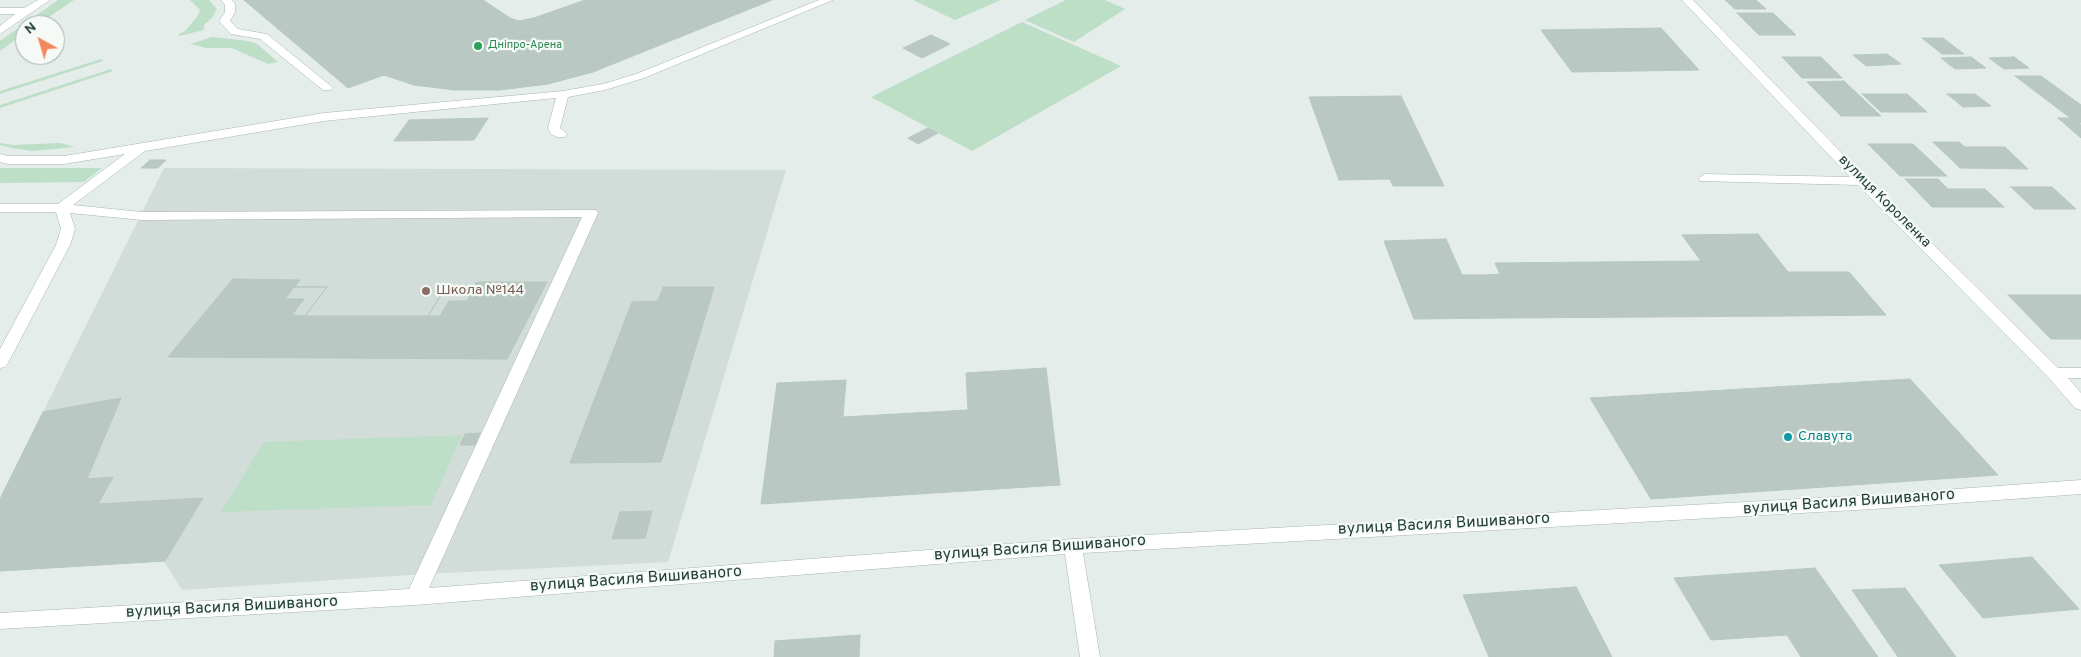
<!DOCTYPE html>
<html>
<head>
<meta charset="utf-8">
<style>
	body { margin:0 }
	#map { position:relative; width:2081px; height:657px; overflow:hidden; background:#e4edea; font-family:Overpass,sans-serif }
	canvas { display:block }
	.north { position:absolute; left:15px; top:15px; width:50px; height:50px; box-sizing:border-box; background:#f5faf7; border:1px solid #a1afab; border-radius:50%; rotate:321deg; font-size:14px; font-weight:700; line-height:20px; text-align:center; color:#233f39 }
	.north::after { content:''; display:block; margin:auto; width:18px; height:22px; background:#f1885e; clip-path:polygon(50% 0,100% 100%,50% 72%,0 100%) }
</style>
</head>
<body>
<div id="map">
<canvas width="2081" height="657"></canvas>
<div class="north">N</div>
</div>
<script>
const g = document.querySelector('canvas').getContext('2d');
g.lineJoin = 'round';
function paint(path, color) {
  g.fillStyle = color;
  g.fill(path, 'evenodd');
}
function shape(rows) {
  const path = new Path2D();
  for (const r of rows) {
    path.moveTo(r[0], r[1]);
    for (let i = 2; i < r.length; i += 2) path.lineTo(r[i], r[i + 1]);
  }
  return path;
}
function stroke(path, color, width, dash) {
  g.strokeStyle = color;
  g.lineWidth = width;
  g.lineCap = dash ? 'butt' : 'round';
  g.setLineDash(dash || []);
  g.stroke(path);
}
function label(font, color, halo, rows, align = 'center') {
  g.font = font + ' Overpass,sans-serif';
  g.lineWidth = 4.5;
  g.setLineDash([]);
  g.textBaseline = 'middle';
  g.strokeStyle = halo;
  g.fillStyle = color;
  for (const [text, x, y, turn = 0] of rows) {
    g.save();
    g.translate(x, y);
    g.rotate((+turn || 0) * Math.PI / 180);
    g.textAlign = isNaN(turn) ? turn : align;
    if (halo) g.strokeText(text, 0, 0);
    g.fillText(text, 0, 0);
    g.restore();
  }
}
paint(shape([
	[164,168,786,170,668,562,425,574,182,590,164,561,0,571,0,499]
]), '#d2ddd9');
paint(shape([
	[58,0,74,0,37,25,25,25,25,33,0,51,0,41],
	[190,0,209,0,217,9,212,18,204,25,204,30,179,36,179,34,185,31,197,17,200,10],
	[913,0,1001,0,955,20],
	[1066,0,1105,0,1125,9,1074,42,1025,20],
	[1022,22,1121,66,972,151,871,97],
	[212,37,248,41,257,44,278,62,268,64,232,48,206,48,190,44],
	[101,59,103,61,0,94,0,91],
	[111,69,113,71,0,108,0,105],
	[0,143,13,145,60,143,75,147,33,151,12,148,0,145],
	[0,168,102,168,84,182,0,183],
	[462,435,431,505,221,512,264,442]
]), '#bddec7');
const building = shape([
	[244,0,290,0,384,75,348,88,244,0],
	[290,0,309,0,396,69,425,79,461,83,506,83,546,77,588,66,753,0,772,0,593,72,548,84,500,90,454,90,414,85,384,75,290,0],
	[309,0,430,0,476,33,502,38,518,38,548,32,635,0,753,0,588,66,546,77,506,83,461,83,425,79,396,69,309,0],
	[430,0,483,0,510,18,518,21,534,18,585,0,635,0,548,32,518,38,502,38,476,33,430,0],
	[1725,0,1756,0,1766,9,1735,9,1725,0],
	[1737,13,1773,13,1796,35,1759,35,1737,13],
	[1661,28,1699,70,1572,72,1541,30,1661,28],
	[931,35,950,44,922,58,903,48,931,35],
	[1922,38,1943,38,1964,54,1942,54,1922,38],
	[1887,54,1901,64,1866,66,1853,55,1887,54],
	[1782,57,1821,57,1842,78,1802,78,1782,57],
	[1971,57,1986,68,1955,69,1941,58,1971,57],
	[2014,57,2029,68,2004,69,1989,58,2014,57],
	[2015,76,2041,76,2081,105,2081,123,2077,123,2015,76],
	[1844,81,1881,116,1841,116,1807,82,1844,81],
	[1862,94,1907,94,1927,112,1881,112,1862,94],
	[1947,94,1975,94,1991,106,1963,107,1947,94],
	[1401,96,1444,186,1393,186,1390,179,1339,180,1309,97,1401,96],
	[488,118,474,140,394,141,409,120,488,118],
	[2058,118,2070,118,2081,125,2081,138,2058,118],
	[928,128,938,133,918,144,908,138,928,128],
	[1933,142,1959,142,1965,147,2005,147,2028,169,1960,168,1933,142],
	[1868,144,1913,144,1947,176,1900,176,1868,144],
	[150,160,166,160,158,168,141,168,150,160],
	[1905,179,1938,179,1948,189,1985,189,2004,207,1932,207,1905,179],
	[2011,187,2052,187,2076,209,2034,209,2011,187],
	[1758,234,1788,272,1755,272,1788,316,1506,318,1485,275,1500,274,1495,263,1701,261,1682,235,1758,234],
	[1446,239,1462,275,1397,275,1384,241,1446,239],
	[1755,272,1849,272,1886,315,1788,316,1755,272],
	[1397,275,1485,275,1506,318,1414,319,1397,275],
	[233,279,300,280,294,287,327,287,305,316,428,316,446,287,474,287,477,282,547,282,507,359,168,357,233,279],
	[294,287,327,287,305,316,292,315,304,299,285,299,294,287],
	[446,287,474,287,467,301,449,301,440,316,428,316,446,287],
	[663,287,714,287,710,301,658,301,663,287],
	[2008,295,2081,295,2081,339,2051,339,2008,295],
	[658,301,710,301,661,462,570,463,632,302,658,301],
	[1046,368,1060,485,761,504,777,383,846,380,843,417,968,410,966,373,1046,368],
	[1910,379,1998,475,1651,499,1590,398,1910,379],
	[121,398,87,479,113,477,98,504,203,498,165,561,0,571,0,499,43,412,121,398],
	[480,433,475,445,460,445,465,434,480,433],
	[652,511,645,538,612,539,620,512,652,511],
	[2032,557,2079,609,1983,618,1939,565,2032,557],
	[1815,568,1878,657,1801,657,1787,635,1711,640,1674,578,1815,568],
	[1576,587,1612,657,1489,657,1463,595,1576,587],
	[1905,588,1956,657,1898,657,1852,590,1905,588],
	[860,635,859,657,774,657,775,641,860,635]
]);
paint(building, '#b9c8c3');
stroke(building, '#b6c7c1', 1);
const minor = shape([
	[38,0,50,0,0,34,0,26,15,14,0,14,0,8,24,8,38,0],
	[221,0,232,0,235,4,235,12,230,21,238,29,267,34,331,86,333,88,331,90,323,90,260,39,231,34,219,21,225,12,225,5,221,0],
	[819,0,833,0,644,78,605,90,568,97,560,128,567,134,565,137,557,137,551,134,548,128,556,98,324,121,145,151,73,205,142,212,596,210,598,213,429,588,1073,539,1873,495,2081,480,2081,494,1873,509,1083,553,1100,657,1080,657,1065,554,415,605,0,629,0,613,409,589,582,217,142,220,70,213,75,229,70,245,8,363,5,367,0,368,0,349,56,245,61,229,56,212,0,212,0,204,58,204,125,154,64,164,8,164,0,162,0,154,8,156,64,156,324,113,563,91,603,84,636,74,819,0],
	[1682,0,1693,0,1866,178,2058,368,2081,368,2081,378,2068,378,2081,393,2081,410,2075,408,2048,377,1858,185,1700,181,1699,178,1705,174,1850,177,1682,0]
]);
stroke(minor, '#a6b5b1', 1);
paint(minor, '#fff');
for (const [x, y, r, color] of [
	[478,46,5,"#2e9e5b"],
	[426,291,5,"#8d6e63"],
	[1788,437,5,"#0f9aa8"]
]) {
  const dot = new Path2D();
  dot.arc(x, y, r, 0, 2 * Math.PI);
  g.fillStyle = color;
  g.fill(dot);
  stroke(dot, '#f5faf7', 2);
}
label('11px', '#27864d', '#f5faf7', [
	["Дніпро-Арена",488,46]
], 'left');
label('14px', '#233f39', '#f5faf7', [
	["вулиця Короленка",1884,202,45]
]);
label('14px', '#785e54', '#f5faf7', [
	["Школа №144",436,291]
], 'left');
label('14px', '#0d838f', '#f5faf7', [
	["Славута",1798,437]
], 'left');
label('16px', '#233f39', '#f5faf7', [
	["вулиця Василя Вишиваного",1849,503,-4],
	["вулиця Василя Вишиваного",1444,525,-3],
	["вулиця Василя Вишиваного",1040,549,-4],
	["вулиця Василя Вишиваного",636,580,-4],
	["вулиця Василя Вишиваного",232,608,-3]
]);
</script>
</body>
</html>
